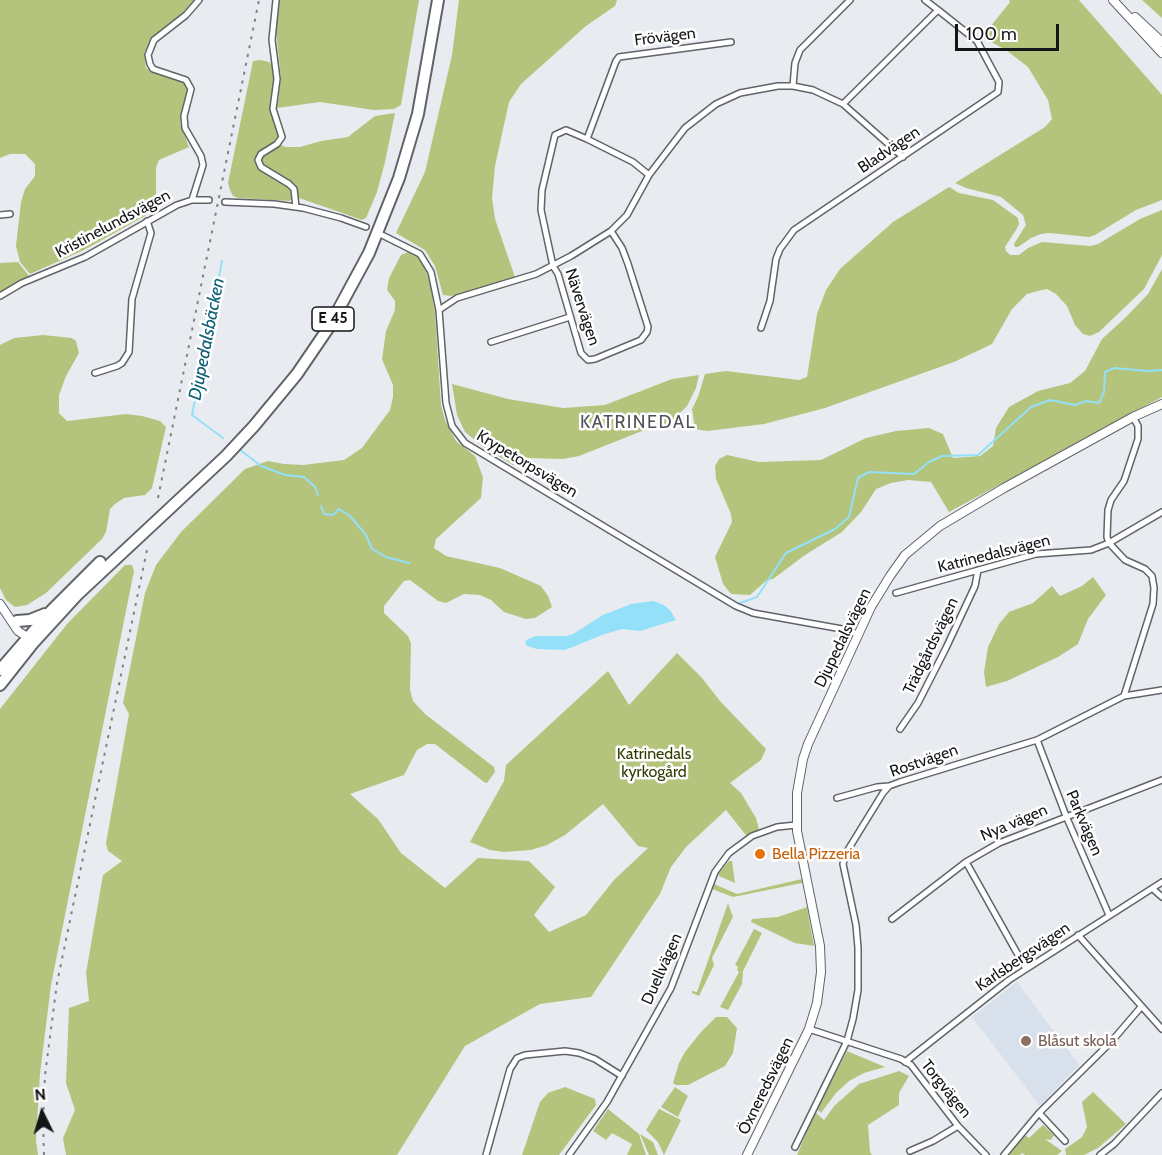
<!DOCTYPE html>
<html>
<head>
<meta charset="utf-8">
<style>
	body { margin:0 }
	#map { position:relative; width:1162px; height:1155px; overflow:hidden; background:#e8ecf1; font-family:Cabin,sans-serif }
	canvas { display:block }
	.north { position:absolute; left:12px; top:1083px; width:60px; height:60px; -webkit-text-stroke:4px #fff; paint-order:stroke; rotate:355deg; font-size:16px; font-weight:700; line-height:24px; text-align:center; color:#141517 }
	.north::after { content:''; display:block; margin:auto; width:21px; height:27px; background:#141517; clip-path:polygon(50% 0,100% 100%,50% 72%,0 100%) }
	.scale { position:absolute; left:955px; top:24px; width:104px; height:27px; box-sizing:border-box; border:3px solid #141517; border-top:0; padding-left:8px; font-size:18px; line-height:21px; white-space:nowrap; color:#141517; -webkit-text-stroke:4px #fff; paint-order:stroke }
</style>
</head>
<body>
<div id="map">
<canvas width="1162" height="1155"></canvas>
<div class="north">N</div>
<div class="scale">100 m</div>
</div>
<script>
const g = document.querySelector('canvas').getContext('2d');
g.lineJoin = 'round';
function paint(path, color) {
  g.fillStyle = color;
  g.fill(path, 'evenodd');
}
function shape(rows) {
  const path = new Path2D();
  for (const r of rows) {
    path.moveTo(r[0], r[1]);
    for (let i = 2; i < r.length; i += 2) path.lineTo(r[i], r[i + 1]);
  }
  return path;
}
function stroke(path, color, width, dash) {
  g.strokeStyle = color;
  g.lineWidth = width;
  g.lineCap = dash ? 'butt' : 'round';
  g.setLineDash(dash || []);
  g.stroke(path);
}
function label(font, color, halo, rows, align = 'center') {
  g.font = font + ' Cabin,sans-serif';
  g.lineWidth = 5;
  g.setLineDash([]);
  g.textBaseline = 'middle';
  g.strokeStyle = halo;
  g.fillStyle = color;
  for (const [text, x, y, turn = 0] of rows) {
    g.save();
    g.translate(x, y);
    g.rotate((+turn || 0) * Math.PI / 180);
    g.textAlign = isNaN(turn) ? turn : align;
    if (halo) g.strokeText(text, 0, 0);
    g.fillText(text, 0, 0);
    g.restore();
  }
}
paint(shape([
	[1017,982,1079,1065,1040,1106,972,1017]
]), '#d8e0eb');
paint(shape([
	[0,0,194,0,183,13,153,37,144,53,146,68,151,71,184,83,187,90,180,123,189,147,159,160,156,168,156,205,145,216,84,250,30,274,20,262,16,246,21,202,25,189,35,176,35,164,25,154,10,154,0,158],
	[279,0,419,0,401,105,394,109,374,110,320,102,277,108,281,78,276,32],
	[459,0,617,0,615,6,586,26,521,84,509,102,495,166,492,198,495,219,515,277,451,296,443,295,435,266,425,250,396,233,425,172,452,55],
	[1009,0,1079,0,1162,95,1162,200,1136,210,1095,235,1089,237,1049,233,1041,234,1031,238,1018,247,1015,247,1014,244,1026,225,1023,215,1001,197,966,188,955,183,1045,127,1052,119,1048,100,1028,67,1006,50,982,37,1010,2],
	[1142,0,1162,0,1162,18],
	[260,60,269,62,274,66,275,71,271,109,280,137,259,153,256,162,260,169,288,186,292,190,293,199,289,201,238,198,233,196,230,190,228,183,253,61],
	[395,113,385,162,377,192,366,218,362,220,299,198,291,182,266,168,260,160,261,157,280,144,285,147,300,147,321,141,348,137,375,116],
	[949,187,959,193,993,200,1018,218,1019,224,1016,230,1005,247,1006,251,1010,255,1019,255,1028,248,1042,242,1090,246,1098,244,1140,219,1162,210,1162,255,1144,289,1099,332,1090,336,1083,334,1075,325,1067,306,1056,294,1047,289,1042,290,1027,294,1012,309,992,344,954,362,825,408,764,424,707,431,695,429,692,409,698,397,705,374,726,371,799,380,807,377,817,314,826,290,840,269,893,222],
	[408,252,419,257,423,262,430,283,435,313,441,405,445,420,456,441,475,456,483,477,481,498,436,539,434,548,446,556,500,568,541,586,548,596,552,607,535,618,526,619,504,612,491,600,480,595,464,594,446,603,438,601,410,580,404,581,384,606,384,613,408,636,411,643,410,690,413,701,425,714,494,767,495,772,487,783,484,782,435,744,427,744,417,750,404,775,350,794,378,819,401,853,445,888,478,858,529,861,555,887,534,915,549,932,586,915,614,880,648,848,638,846,603,804,565,835,547,845,531,850,504,852,490,850,470,842,504,781,506,765,608,671,629,705,677,653,702,678,720,701,766,749,761,760,730,783,741,793,756,818,759,829,749,839,726,810,686,847,671,867,660,894,591,997,540,1004,465,1046,397,1155,66,1155,63,1138,75,1110,66,1083,69,1008,89,1001,86,973,103,875,122,861,108,851,106,843,129,714,123,703,145,593,156,565,181,532,245,469,268,461,284,464,303,465,344,460,362,448,390,410,393,397,393,385,382,359,386,331,395,310,395,301,387,290,389,278,401,255],
	[18,262,29,276,0,292,0,263],
	[1162,269,1162,397,949,512,931,482,908,480,891,483,876,489,861,512,842,532,805,555,773,579,767,580,750,595,731,594,723,584,715,557,732,522,731,514,716,479,715,466,719,459,727,455,759,462,821,460,866,438,896,431,929,428,943,434,953,458,980,456,993,446,996,428,1009,407,1038,391,1070,383,1085,371,1102,339,1126,317,1148,294],
	[43,335,72,338,76,341,79,353,66,376,59,395,59,413,67,421,126,414,142,416,160,421,166,427,152,488,145,495,124,498,115,504,110,509,106,532,102,539,46,593,27,605,15,607,6,600,0,588,0,345,14,338],
	[699,375,696,388,687,406,667,426,642,431,579,456,563,459,528,458,513,465,482,446,465,432,457,415,452,384,508,399,563,408,605,405,672,379],
	[125,565,132,565,134,571,51,985,40,1074,36,1140,38,1155,0,1155,0,709,67,624],
	[1093,577,1106,595,1088,619,1078,644,1058,657,1007,681,986,687,984,672,988,647,999,624,1009,612,1033,603,1052,586,1060,596,1082,586],
	[729,861,732,861,735,883,719,876,719,873],
	[802,879,802,883,733,897,712,889,714,884,737,894],
	[728,903,733,917,712,958,714,965,699,996,692,993,692,991,697,992],
	[807,907,814,946,795,943,751,922,752,919,778,917],
	[754,929,762,933,743,971,742,984,728,1010,720,1007,739,972,737,970,738,967,735,965],
	[716,1017,727,1017,737,1028,733,1053,725,1066,688,1085,676,1085,673,1083,679,1063,685,1052,701,1032],
	[847,1051,885,1067,864,1073,849,1081,836,1093,821,1113,817,1109],
	[899,1071,909,1076,899,1093,899,1105,868,1125,870,1152,872,1155,797,1155,815,1112,824,1120,835,1105,859,1084],
	[565,1087,595,1099,596,1105,559,1155,522,1155,540,1102,548,1093],
	[675,1087,688,1096,678,1117,661,1107],
	[1093,1092,1126,1124,1098,1148,1084,1155,1066,1155,1065,1149,1082,1137,1087,1127,1082,1102],
	[608,1109,639,1134,646,1155,627,1155,632,1144,612,1133,606,1140,593,1131],
	[659,1109,681,1120,664,1155,658,1142,646,1130],
	[1043,1125,1054,1135,1051,1140,1045,1139,1062,1151,1057,1155,1025,1155,1022,1153,1020,1155,1009,1155,1025,1135,1029,1138],
	[640,1134,653,1142,658,1155,649,1155]
]), '#b4c47d');
paint(shape([
	[653,601,664,605,670,610,676,620,640,631,622,629,602,635,565,650,537,649,527,646,525,642,528,639,536,636,566,636,573,634,603,615,631,604]
]), '#95e0f9');
stroke(shape([
	[222,261,192,415,223,438],
	[239,449,261,466,285,475,304,477,315,487,318,495],
	[321,506,324,514,333,515,339,509,350,516,366,535,372,549,386,557,409,563],
	[740,603,757,597,786,553,835,529,849,517,858,478,869,472,914,474,929,462,942,456,978,455,1031,407,1050,400,1075,405,1086,401,1099,403,1104,392,1105,372,1115,368,1147,371,1162,370]
]), '#95e0f9', 2);
const street = shape([
	[276,0,272,40,277,79,273,109,282,137,277,144,261,154,258,160,261,167,289,184,294,189,296,207],
	[793,86,795,63,800,50,850,0],
	[843,104,938,10,925,0],
	[587,139,616,61,619,57,731,42],
	[192,200,203,165,201,156,185,128,184,116,191,89,186,80,153,69,150,64,148,55,154,40,186,15,199,0],
	[225,202,274,204,303,208,341,218,366,227],
	[0,215,10,214],
	[611,231,622,248,628,264,648,327,647,332,641,340,595,359,588,360,581,353,558,274,553,266,541,210,542,190,555,135,566,130,587,139,633,162,649,175],
	[382,235,420,254,431,272,439,310,446,403,452,426,465,443,736,606,753,613,842,629,858,634],
	[0,296,22,283,85,257,177,205,192,200,209,200],
	[439,310,457,298,536,274,571,256,611,231,627,215,649,175,685,128,716,104,740,93,778,86,793,86,813,90,843,104,903,157],
	[761,328,770,301,776,259,780,249,794,230,998,92,999,82,977,41,938,10],
	[491,342,570,317],
	[95,373,117,366,122,363,129,352,132,299,151,233,147,221],
	[896,593,1036,554,1091,550,1109,543,1162,512],
	[1124,696,1153,604,1154,588,1152,576,1145,569,1125,560,1109,543,1107,537,1108,510,1111,500,1124,481,1138,439,1138,426,1133,417],
	[900,729,918,703,946,648,975,586,978,570],
	[1037,740,1066,816,1109,915],
	[837,798,877,787,889,786],
	[966,862,1026,969],
	[1153,889,1162,897],
	[892,919,966,862,999,843,1162,780],
	[1078,935,1162,1029],
	[809,1029,901,1059,911,1065,958,1126,986,1155],
	[905,1062,1009,980,1162,882],
	[1039,1113,1065,1141],
	[795,1147,847,1041,853,1019,858,990,858,948,856,925,843,864,846,853,883,793,889,786,900,782,1037,740,1124,696,1162,690],
	[910,1151,933,1141,958,1126],
	[486,1155,510,1069,517,1058,525,1055,565,1051,579,1053,595,1059,622,1076],
	[569,1155,607,1102,671,988,715,872,729,853,752,836,777,827,796,825],
	[1004,1155,1039,1113,1111,1042,1141,1007],
	[1100,1155,1114,1144,1162,1093]
]);
const secondary = shape([
	[1113,0,1162,53],
	[1135,17,1162,42],
	[0,604,18,631,32,640],
	[747,1155,809,1029,817,1003,821,972,820,946,797,831,797,793,803,759,808,744,871,607,890,576,905,555,940,526,1004,488,1133,417,1162,404]
]);
const highway = shape([
	[17,621,30,620,45,614],
	[0,670,51,611,100,562],
	[0,685,34,642,77,595,226,456,254,426,297,374,329,327,369,253,399,178,418,114,438,0]
]);
stroke(street, '#606468', 8);
stroke(secondary, '#606468', 10);
stroke(highway, '#606468', 14);
stroke(street, '#fff', 5);
stroke(secondary, '#fff', 8);
stroke(highway, '#fff', 10);
stroke(shape([
	[158,498,259,0],
	[44,1155,43,1122,45,1075,57,983,148,545]
]), '#7f8285', 2, [3, 6]);
for (const [x, y, r, color] of [
	[760,854,6,"#e8710a"],
	[1026,1041,6,"#8d6e63"]
]) {
  const dot = new Path2D();
  dot.arc(x, y, r, 0, 2 * Math.PI);
  g.fillStyle = color;
  g.fill(dot);
  stroke(dot, '#fff', 2);
}
for (const [x, y, w] of [
	[333,319,42]
]) {
  const box = new Path2D();
  box.roundRect(x - w / 2, y - 12, w, 24, 4.5);
  g.fillStyle = '#fff';
  g.fill(box);
  stroke(box, '#141517', 1.5);
}
label('bold 15px', '#141517', null, [
	["E 45",333,319]
]);
label('16px', '#141517', '#fff', [
	["Frövägen",665,37,-7],
	["Bladvägen",889,150,-34],
	["Kristinelundsvägen",113,224,-28],
	["Nävervägen",582,307,72],
	["Krypetorpsvägen",527,464,31],
	["Katrinedalsvägen",994,554,-14],
	["Djupedalsvägen",843,638,-64],
	["Trädgårdsvägen",931,646,-64],
	["Rostvägen",924,761,-19],
	["Nya vägen",1014,823,-23],
	["Parkvägen",1084,823,67],
	["Karlsbergsvägen",1023,957,-34],
	["Duellvägen",662,969,-66],
	["Öxneredsvägen",766,1086,-64],
	["Torgvägen",946,1089,51]
]);
label('16px', '#333c00', '#fff', [
	["Katrinedals",654,754],
	["kyrkogård",654,772]
]);
label('16px', '#c56008', '#fff', [
	["Bella Pizzeria",772,854]
], 'left');
label('16px', '#785e54', '#fff', [
	["Blåsut skola",1038,1041]
], 'left');
label('italic 18px', '#0e6176', '#fff', [
	["Djupedalsbäcken",207,339,-79]
]);
g.letterSpacing = '1.5px';
label('18px', '#4f5256', '#fff', [
	["KATRINEDAL",638,423]
]);
g.letterSpacing = '0px';
</script>
</body>
</html>
